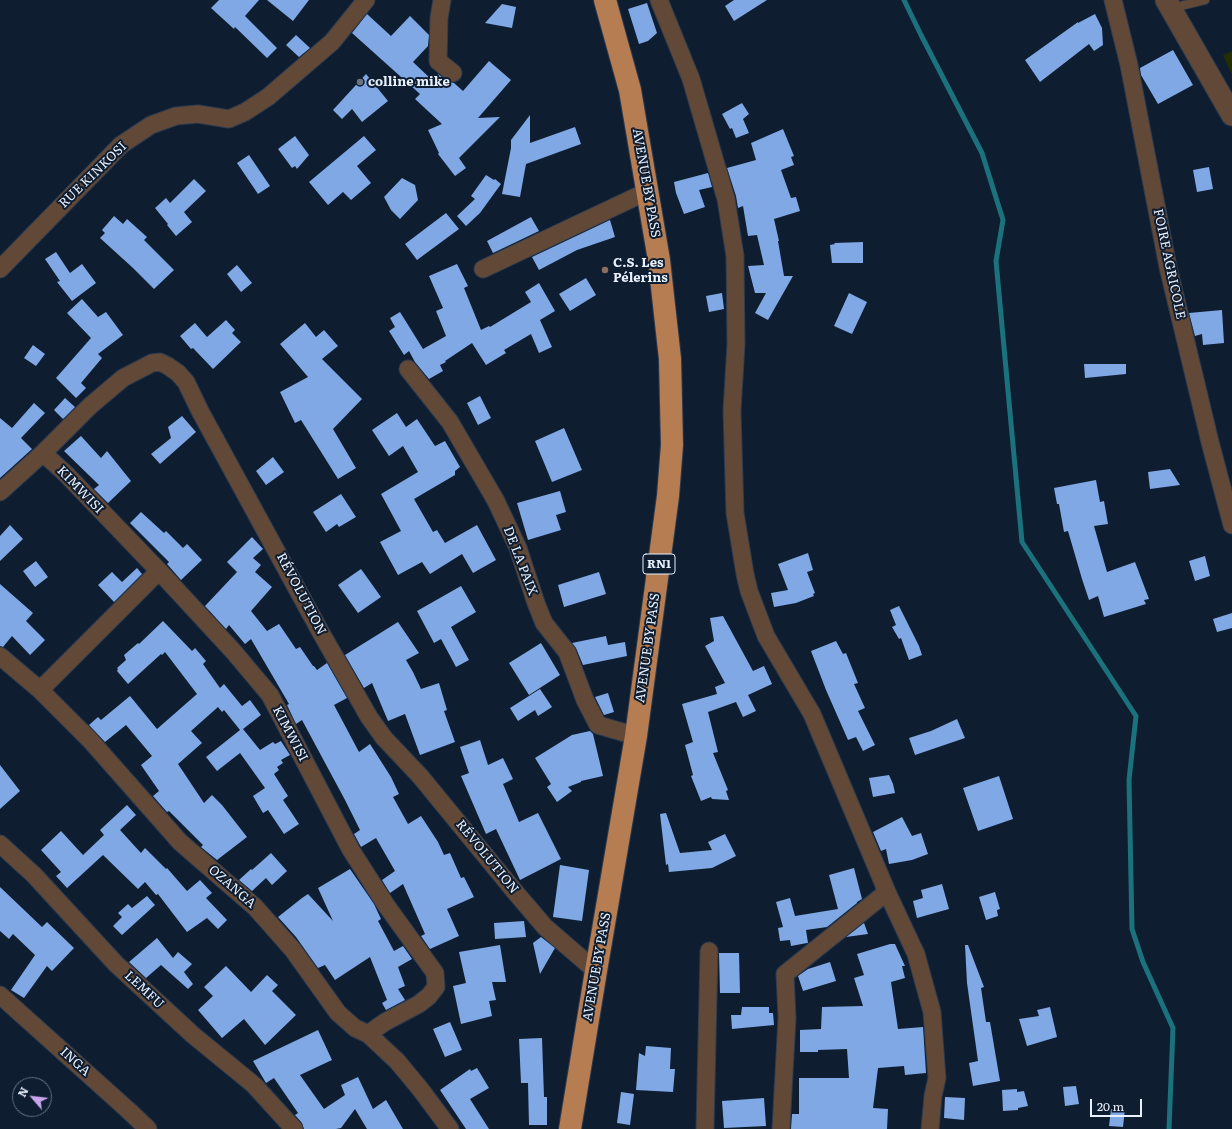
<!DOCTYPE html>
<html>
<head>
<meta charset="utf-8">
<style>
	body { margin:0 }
	#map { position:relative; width:1232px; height:1129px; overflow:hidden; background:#0f1d31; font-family:Literata,serif }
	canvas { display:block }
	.north { position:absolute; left:12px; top:1077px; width:40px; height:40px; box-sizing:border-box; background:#0f1d31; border:1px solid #667283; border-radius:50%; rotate:298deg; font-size:11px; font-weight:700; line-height:16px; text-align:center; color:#e9f1fd }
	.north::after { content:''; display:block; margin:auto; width:14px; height:18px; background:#c9a5ee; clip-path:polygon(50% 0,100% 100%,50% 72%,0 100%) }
	.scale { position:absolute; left:1090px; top:1099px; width:52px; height:18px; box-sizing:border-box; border:2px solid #e9f1fd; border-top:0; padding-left:5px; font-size:12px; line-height:14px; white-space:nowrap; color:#e9f1fd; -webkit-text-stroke:3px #0f1d31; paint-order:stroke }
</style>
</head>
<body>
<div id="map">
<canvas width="1232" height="1129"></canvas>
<div class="north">N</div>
<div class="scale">20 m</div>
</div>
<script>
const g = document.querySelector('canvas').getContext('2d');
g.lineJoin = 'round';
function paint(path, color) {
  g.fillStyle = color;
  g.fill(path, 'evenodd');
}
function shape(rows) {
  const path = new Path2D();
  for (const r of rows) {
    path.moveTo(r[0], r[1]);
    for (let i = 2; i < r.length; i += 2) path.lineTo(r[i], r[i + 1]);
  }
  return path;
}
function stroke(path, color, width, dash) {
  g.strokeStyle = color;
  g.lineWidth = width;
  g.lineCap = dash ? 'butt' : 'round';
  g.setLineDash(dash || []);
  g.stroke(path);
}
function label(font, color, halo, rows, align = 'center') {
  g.font = font + ' Literata,serif';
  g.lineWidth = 4;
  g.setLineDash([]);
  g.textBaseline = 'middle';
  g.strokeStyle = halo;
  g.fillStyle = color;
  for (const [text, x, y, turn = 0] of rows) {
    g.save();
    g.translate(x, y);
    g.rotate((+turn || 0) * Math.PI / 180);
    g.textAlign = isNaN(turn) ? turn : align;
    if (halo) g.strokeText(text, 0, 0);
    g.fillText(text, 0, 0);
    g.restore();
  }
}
paint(shape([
	[1232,51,1232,75,1223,55]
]), '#252d03');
stroke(shape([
	[904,0,921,35,982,153,1003,220,996,261,1022,542,1136,716,1129,780,1132,929,1143,962,1173,1028,1169,1129]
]), '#1b727d', 5);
paint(shape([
	[219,0,259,0,245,16,277,48,267,58,235,27,234,29,211,8],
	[267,0,309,0,293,21],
	[734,0,767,0,734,21,725,6],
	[647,3,657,33,648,41,639,44,628,9],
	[502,4,516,7,512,28,485,23],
	[367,14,391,36,410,16,429,35,428,46,413,62,432,80,438,74,447,81,454,83,463,91,489,61,511,80,478,118,500,117,459,158,466,168,455,176,438,154,439,153,428,130,442,124,415,99,420,94,352,33],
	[1095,14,1102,28,1103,45,1094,51,1089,44,1040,82,1025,60,1078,22,1078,23],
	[296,35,310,48,299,57,286,45],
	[1173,50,1193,85,1158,104,1141,75,1140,68],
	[366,74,388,101,362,122,352,109,342,119,333,110],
	[742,103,749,114,743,119,749,133,736,138,732,128,730,129,722,114],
	[530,115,530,143,575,127,581,144,526,164,520,197,502,194,511,148,511,140],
	[783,129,794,156,791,157,794,165,781,170,791,198,796,197,800,211,774,219,779,241,778,241,784,276,793,276,768,320,755,313,766,293,755,293,748,266,764,265,757,235,748,236,743,206,738,208,736,196,727,168,756,160,751,143],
	[295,136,309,155,297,169,295,166,292,168,278,149],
	[364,136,376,150,357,166,371,183,351,200,343,192,328,205,309,182],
	[249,155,270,186,258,194,237,163],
	[1209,167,1213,189,1197,192,1193,170],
	[708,173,712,187,699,190,705,207,684,214,676,193,674,182],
	[486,175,494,180,495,179,501,184,480,213,466,226,457,216,475,199,471,196],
	[402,178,415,185,418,200,400,219,391,210,384,197],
	[194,179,206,191,184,212,192,222,176,236,167,225,168,224,155,208,166,198,170,203],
	[446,213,459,229,417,260,405,244],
	[114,216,123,224,127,219,147,237,144,240,174,270,154,289,133,268,100,238,105,233,102,230],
	[531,217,539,231,493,253,487,241],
	[610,220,615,237,577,250,539,270,532,257],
	[863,242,863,263,832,263,830,245,835,244,834,243],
	[56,252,70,273,82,264,96,283,72,301,57,282,60,281,45,259],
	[457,264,468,286,464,288,481,330,489,326,490,327,531,302,525,292,539,283,555,311,540,320,552,347,539,353,531,334,504,350,506,353,486,365,472,343,445,361,446,362,440,365,443,371,429,379,415,362,409,351,404,355,389,331,395,327,390,318,400,312,423,349,446,336,436,311,443,308,429,276],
	[237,265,252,283,241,292,227,274],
	[586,278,596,295,570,311,559,294],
	[722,293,724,309,709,312,706,296],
	[849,293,867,302,852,334,834,326],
	[82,299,98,317,106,312,123,335,98,354,102,358,81,383,86,388,76,398,56,378,91,338,67,313],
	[1222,310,1224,343,1203,345,1202,334,1195,336,1189,313],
	[226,320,235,330,232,333,241,342,213,369,193,348,191,349,180,336,195,323,207,337],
	[305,323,316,337,324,330,338,346,322,359,362,399,333,429,356,468,338,479,301,420,295,423,280,392,308,377,280,344],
	[33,345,45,354,36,366,24,358],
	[1084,364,1126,364,1126,374,1085,378],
	[480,396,491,418,478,425,467,403],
	[65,398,75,407,63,419,54,410],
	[34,403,45,413,21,438,32,449,0,478,0,418,12,428],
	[397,413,406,427,417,419,435,446,445,441,460,467,455,471,455,475,414,499,433,532,437,530,445,543,477,525,496,560,473,573,462,554,430,574,422,562,398,575,380,542,401,531,381,494,418,472,403,446,389,456,372,430],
	[182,416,196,432,160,464,151,454,171,438,168,427],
	[564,428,582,470,552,482,535,441],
	[81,436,101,458,107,451,131,481,108,503,94,489,99,485,64,451],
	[273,457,284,472,266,485,256,471],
	[1170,469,1180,485,1150,489,1148,472],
	[1096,480,1100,502,1104,501,1108,524,1094,526,1107,572,1135,562,1149,599,1144,600,1146,604,1104,617,1098,596,1089,600,1082,579,1068,531,1064,532,1059,504,1057,504,1054,488],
	[560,491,566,512,556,515,561,530,528,540,517,503],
	[341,494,356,517,339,527,337,524,326,532,313,512],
	[141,512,164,533,166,531,183,548,187,544,202,560,181,580,167,564,169,562,130,523],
	[10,525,23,539,0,561,0,536],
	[252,537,263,549,253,558,261,565,255,572,272,587,251,611,267,631,279,624,296,649,300,647,313,666,314,666,317,670,327,663,347,698,334,705,359,752,370,744,391,777,399,794,393,797,408,824,421,816,438,842,444,855,450,853,461,878,464,877,474,897,447,909,459,936,430,949,421,936,425,934,403,884,390,893,382,880,395,871,376,838,361,847,360,845,354,834,360,830,345,800,302,720,296,724,287,705,289,704,251,639,245,644,229,625,226,629,205,606,237,572,227,562],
	[808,553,813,570,807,572,815,593,813,594,814,596,796,603,774,607,771,593,788,590,778,564],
	[1205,556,1210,576,1195,581,1189,561],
	[36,561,48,577,35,587,23,571],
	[137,568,142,574,114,602,98,585,112,572,122,582],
	[361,569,381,597,358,613,338,585],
	[599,572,606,594,564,607,558,585],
	[0,584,33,613,26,621,45,640,30,655,12,636,3,647,0,646],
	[461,586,476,612,451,627,469,660,456,667,441,639,434,643,417,611],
	[899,606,919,646,922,655,909,660,901,638,899,639,892,627,896,625,890,610],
	[1232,613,1232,628,1217,632,1213,619],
	[723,616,753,671,764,666,772,684,748,695,756,711,743,717,736,702,708,712,718,752,713,753,728,790,726,791,729,800,712,799,711,797,701,801,691,776,693,775,685,745,693,742,682,704,717,694,715,687,725,683,705,646,714,641,710,618],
	[163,621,192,651,195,648,206,661,203,664,220,688,224,684,242,706,250,700,261,715,243,729,260,750,273,742,275,744,281,741,290,755,281,760,283,763,277,767,279,770,274,774,288,796,283,800,299,824,284,834,268,810,263,813,253,796,265,788,240,753,217,771,206,757,240,730,224,710,222,712,218,707,191,731,202,743,178,764,204,803,212,795,222,805,247,837,217,860,201,847,203,845,169,811,167,812,153,796,159,791,141,765,152,756,126,725,105,742,89,725,98,717,101,720,130,696,157,729,197,694,165,652,162,655,161,654,128,684,117,671,118,669,117,668,126,660,124,655,138,643,139,644],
	[398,622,419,653,406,660,413,672,421,689,439,683,447,710,444,711,455,742,420,755,405,714,388,721,372,683,364,688,345,655],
	[606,636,608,645,625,642,627,656,583,665,576,648,572,643],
	[836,641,843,654,846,653,858,683,854,684,865,708,858,711,875,745,863,751,856,737,848,740,826,690,811,651],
	[541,643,560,675,529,695,509,663],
	[540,689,552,707,538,716,535,710,518,721,510,708],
	[608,693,614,712,604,715,595,697],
	[957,719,965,738,915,755,909,738,931,731],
	[590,731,593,734,603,776,581,781,581,782,568,787,572,791,557,802,547,787,551,784,535,758,572,735],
	[480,740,488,765,503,758,513,779,503,784,519,822,538,813,561,859,520,880,496,829,486,834,461,776,469,773,460,747],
	[0,765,20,791,0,809],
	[889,775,893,784,895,793,873,797,869,778],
	[999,776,1013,819,978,831,963,788],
	[127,805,136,815,120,830,141,853,145,848,166,869,167,868,187,891,200,880,212,893,206,898,227,920,218,929,207,918,187,932,158,894,156,895,145,882,138,889,103,855,67,888,56,876,61,872,41,850,61,831,83,855,104,835,100,830],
	[666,813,680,853,712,850,708,842,725,834,736,856,712,868,669,872,668,864,666,865,660,814],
	[902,817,912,836,921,833,928,854,912,860,889,864,886,849,881,851,873,832],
	[271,853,287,871,272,885,266,878,252,891,239,880,251,869,252,870],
	[560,865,589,870,582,921,553,917],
	[854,868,862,899,857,902,857,903,827,927,806,930,808,943,807,943,791,946,790,940,780,941,778,928,783,927,776,902,790,898,795,916,838,909,829,875],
	[350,869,374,904,381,919,378,921,394,951,403,946,412,959,398,967,405,986,398,989,405,1000,386,1010,382,1003,387,1000,370,957,335,980,325,965,318,968,296,937,278,917,302,898,308,894,333,921,318,888],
	[942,884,949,909,917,918,913,901,923,898,921,890],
	[0,887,42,927,47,922,74,948,52,971,47,966,24,998,11,990,35,955,13,934,9,939,0,931],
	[995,892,1000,909,997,910,998,916,986,920,979,897],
	[147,896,155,905,122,935,113,926,122,917,118,913,128,904,132,908],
	[524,921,526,937,495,939,494,923],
	[864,923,868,934,846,937],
	[541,937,555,948,540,974,533,943],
	[157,938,173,958,178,952,192,964,184,972,193,984,188,989,161,965,146,978,129,962],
	[890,944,895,944,905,966,902,966,905,978,891,982,898,1029,923,1027,926,1073,905,1075,904,1066,878,1068,873,1108,888,1109,887,1129,791,1129,792,1114,799,1114,799,1078,849,1078,847,1049,818,1050,818,1052,800,1052,800,1030,821,1029,822,1007,863,1006,854,978,864,975,857,954],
	[500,945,506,982,492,982,496,1000,489,1001,492,1016,461,1024,453,986,466,983,459,952],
	[965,945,968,945,984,987,981,988,986,1022,990,1022,1000,1081,973,1086,969,1063,978,1061,967,983],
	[719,953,739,953,740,993,720,993],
	[830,962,836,981,803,991,798,976,808,969],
	[226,966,251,992,267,975,278,985,272,991,296,1015,265,1045,244,1019,222,1038,198,1010,213,996,204,987],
	[742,1007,769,1007,769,1013,773,1013,774,1025,732,1029,731,1015,741,1015],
	[1050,1007,1057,1037,1027,1046,1019,1019,1039,1016,1037,1010],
	[450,1022,462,1050,445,1057,433,1029],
	[318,1030,332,1060,300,1075,324,1109,345,1095,341,1085,358,1077,373,1109,386,1100,403,1129,367,1129,355,1109,341,1128,336,1129,304,1129,302,1123,295,1115,298,1113,274,1078,266,1083,253,1061],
	[542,1038,544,1097,547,1097,547,1125,529,1125,528,1083,521,1083,519,1039],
	[646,1046,671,1048,670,1069,675,1069,673,1092,636,1090,639,1053,645,1056],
	[477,1068,489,1088,470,1099,489,1129,466,1129,440,1090,470,1069,471,1071],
	[1076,1086,1079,1104,1065,1106,1063,1087],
	[1017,1089,1017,1092,1024,1091,1028,1106,1018,1108,1018,1110,1003,1111,1002,1090],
	[621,1092,634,1094,630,1125,617,1123],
	[945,1097,965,1098,964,1120,944,1118],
	[764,1098,766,1126,724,1128,722,1101],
	[1111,1109,1125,1109,1123,1127,1109,1126]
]), '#7fa8e4');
const service = shape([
	[1172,8,1205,0]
]);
const minor = shape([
	[442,0,439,18,438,61,453,73],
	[659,0,691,79,726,199,735,256,736,344,732,411,735,513,745,574,749,591,766,636,812,714,887,892,916,954,932,1012,937,1078,933,1096,930,1129],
	[1113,0,1129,65,1168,267,1210,442,1232,525],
	[0,269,121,145,151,125,176,116,198,114,229,119,245,112,268,97,332,42,366,0],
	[483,269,648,191],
	[408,369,450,422,496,501,518,548,536,603,544,623,567,652,585,700,598,725,636,736],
	[43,453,66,474,159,571,233,651,270,695,351,850,386,905,435,973,436,987,429,996,419,1004,385,1022,368,1034],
	[0,492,43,453,90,406,123,378,152,363,160,362,168,366,178,373,186,382,200,411,320,631,369,717,384,738,420,776,516,893,545,927,596,971],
	[0,656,40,690,90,740,180,842,255,907,293,950,338,1013,355,1028,368,1034,397,1061,421,1090,450,1129],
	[40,690,159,571],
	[0,844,34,875,116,964,193,1035,254,1085,294,1129],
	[0,995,128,1110,148,1129],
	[705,1129,709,951],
	[781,1129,787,1018,785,974,887,892]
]);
const tertiary = shape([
	[1166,0,1232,115]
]);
const trunk = shape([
	[570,1129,596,971,636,736,668,496,672,445,670,359,659,260,630,90,605,0]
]);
stroke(service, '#2e3b4e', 10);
stroke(minor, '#2e3b4e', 19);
stroke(tertiary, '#2e3b4e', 23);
stroke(trunk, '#2e3b4e', 24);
stroke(service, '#624937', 8);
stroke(minor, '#624937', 17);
stroke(tertiary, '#624937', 21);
stroke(trunk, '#b67c52', 22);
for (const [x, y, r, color] of [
	[360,82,4,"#6b7280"],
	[605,270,4,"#8d6e63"]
]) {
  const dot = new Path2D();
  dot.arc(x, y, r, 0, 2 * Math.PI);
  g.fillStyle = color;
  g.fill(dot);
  stroke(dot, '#0f1d31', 1.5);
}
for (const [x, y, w] of [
	[659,564,32]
]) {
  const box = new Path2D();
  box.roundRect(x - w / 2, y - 10, w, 20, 3);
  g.fillStyle = '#0f1d31';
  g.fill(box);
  stroke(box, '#e9f1fd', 1);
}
label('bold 12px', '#e9f1fd', null, [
	["RN1",659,564]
]);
label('bold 13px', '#e9f1fd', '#0f1d31', [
	["colline mike",368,82],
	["C.S. Les",613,263],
	["Pélerins",613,278]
], 'left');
label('13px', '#e9f1fd', '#0f1d31', [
	["RUE KINKOSI",93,175,-44],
	["AVENUE BY PASS",646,183,80],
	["FOIRE AGRICOLE",1169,264,78],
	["KIMWISI",80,490,46],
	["DE LA PAIX",520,561,69],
	["RÉVOLUTION",301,594,62],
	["AVENUE BY PASS",648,648,-82],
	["KIMWISI",290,734,62],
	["RÉVOLUTION",487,857,51],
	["OZANGA",232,887,41],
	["AVENUE BY PASS",597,967,-80],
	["LEMFU",144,990,43],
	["INGA",75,1062,42]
]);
</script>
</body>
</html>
